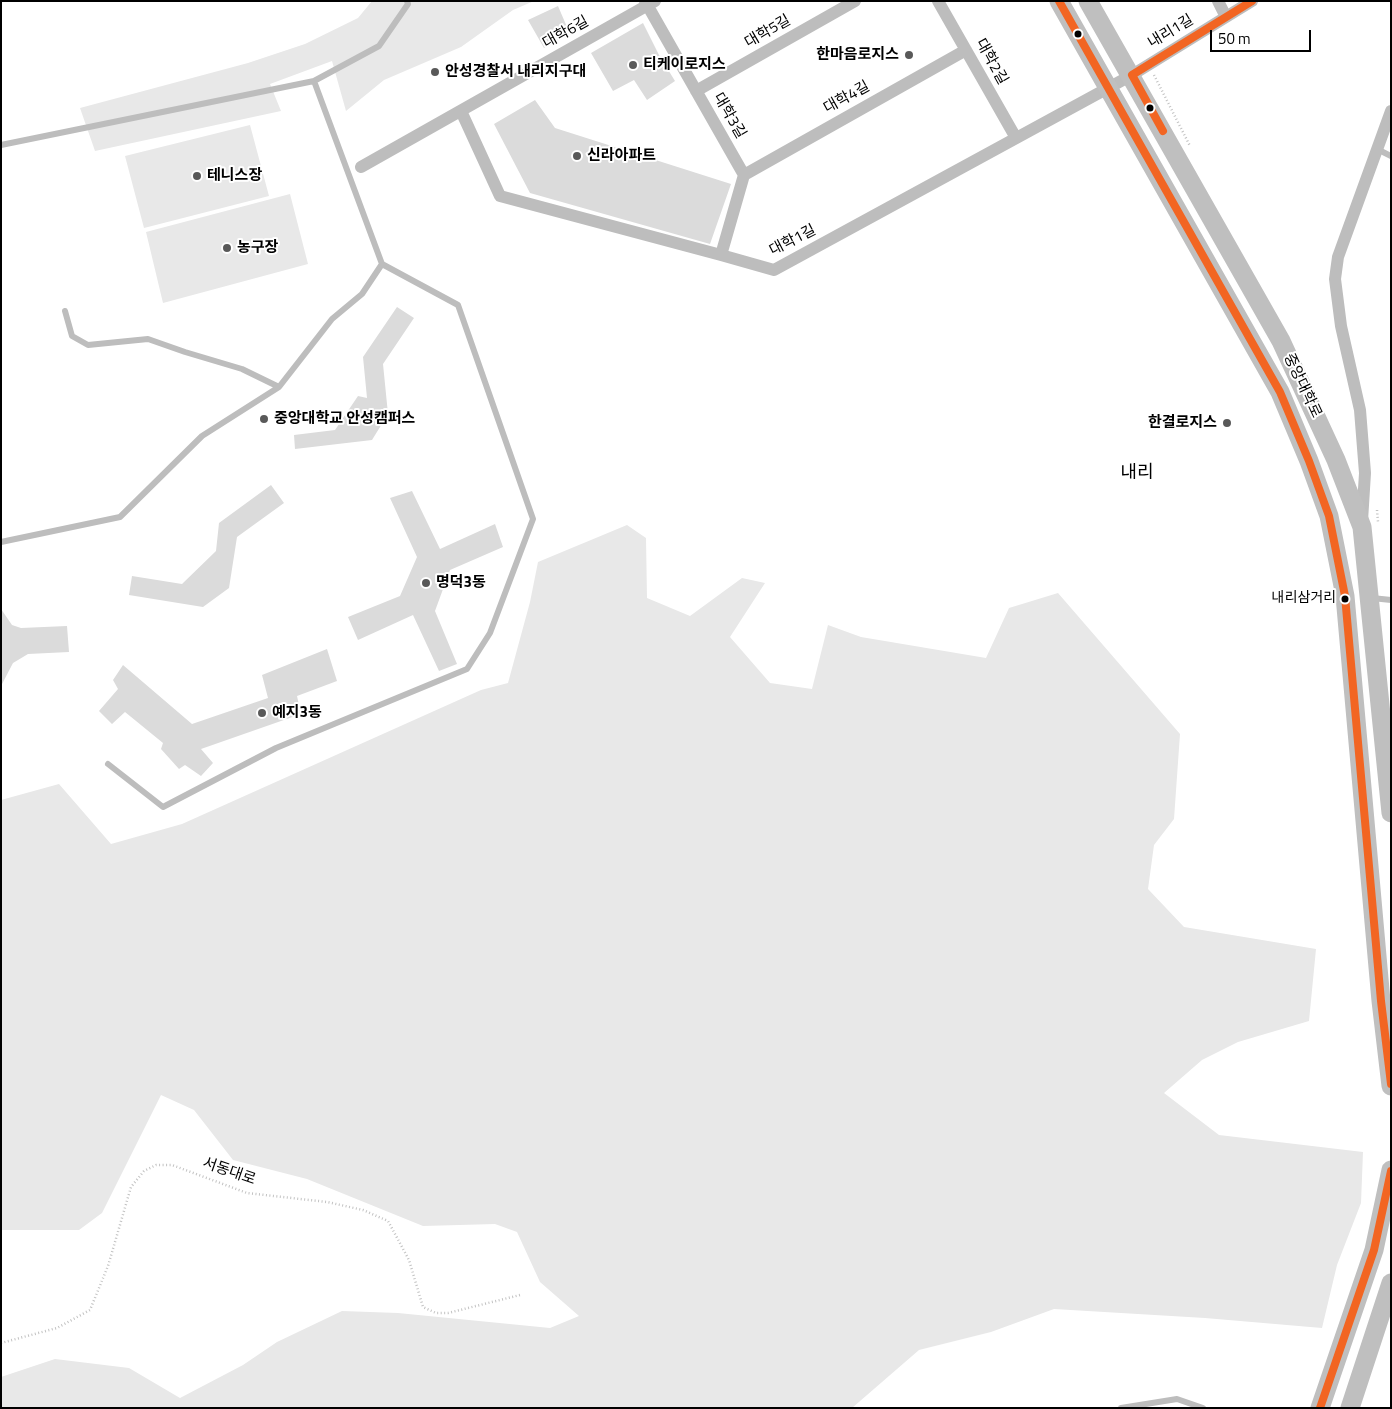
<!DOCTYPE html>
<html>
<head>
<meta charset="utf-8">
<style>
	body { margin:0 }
	#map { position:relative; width:1392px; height:1409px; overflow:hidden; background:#fff; font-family:"Titillium Web",sans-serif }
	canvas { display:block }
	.frame { position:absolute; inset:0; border:2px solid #000; pointer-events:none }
	.scale { position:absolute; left:1210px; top:30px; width:101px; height:22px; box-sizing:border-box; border:2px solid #000; border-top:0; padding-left:6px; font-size:15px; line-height:18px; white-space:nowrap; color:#000; -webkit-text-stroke:4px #fff; paint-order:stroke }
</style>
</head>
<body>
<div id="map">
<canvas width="1392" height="1409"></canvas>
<div class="frame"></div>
<div class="scale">50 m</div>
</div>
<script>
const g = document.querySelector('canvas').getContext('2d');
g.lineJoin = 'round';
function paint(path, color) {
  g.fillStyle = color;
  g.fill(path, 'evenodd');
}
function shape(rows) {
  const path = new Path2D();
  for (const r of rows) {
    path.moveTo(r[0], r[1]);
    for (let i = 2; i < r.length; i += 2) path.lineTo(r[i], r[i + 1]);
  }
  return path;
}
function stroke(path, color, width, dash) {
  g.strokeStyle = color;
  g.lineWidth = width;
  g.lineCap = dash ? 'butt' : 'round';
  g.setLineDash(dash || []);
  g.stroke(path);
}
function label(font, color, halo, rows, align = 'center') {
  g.font = font + ' "Titillium Web","Noto Sans KR",sans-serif';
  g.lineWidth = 4;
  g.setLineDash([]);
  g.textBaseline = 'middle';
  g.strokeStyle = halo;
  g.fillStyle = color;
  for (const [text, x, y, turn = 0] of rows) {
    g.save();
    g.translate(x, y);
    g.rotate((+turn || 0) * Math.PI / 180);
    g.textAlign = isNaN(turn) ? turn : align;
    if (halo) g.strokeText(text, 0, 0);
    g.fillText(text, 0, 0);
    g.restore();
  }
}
paint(shape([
	[372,1,534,1,513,10,461,47,384,80,346,111,332,61,270,84,281,111,95,151,80,108,248,63,305,44,358,18],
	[250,125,269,196,144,228,125,156],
	[290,194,308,264,163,303,146,232],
	[627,525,646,538,647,598,690,616,742,578,765,583,730,637,770,683,812,689,828,625,861,637,986,658,1009,608,1058,593,1180,734,1174,819,1154,845,1148,889,1184,927,1316,949,1309,1021,1238,1042,1202,1060,1164,1093,1219,1135,1363,1152,1361,1203,1337,1265,1322,1328,1205,1318,1054,1309,991,1332,919,1350,852,1408,1,1408,1,1377,55,1359,129,1368,180,1398,243,1365,277,1342,342,1311,398,1313,550,1328,579,1316,540,1282,517,1232,495,1224,423,1226,307,1179,233,1160,194,1110,161,1095,102,1213,79,1230,1,1230,1,800,59,784,111,844,182,824,481,690,508,683,530,602,538,562]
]), '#e8e8e8');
paint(shape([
	[558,6,570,34,544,48,528,20],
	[643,23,659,55,675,81,647,100,634,80,613,91,591,53],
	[535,100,555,128,731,184,710,244,530,193,494,124],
	[397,307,414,318,383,364,388,414,372,440,295,449,294,435,335,430,358,396,367,398,363,357],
	[271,485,284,503,237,537,229,588,203,607,129,595,132,576,182,584,216,551,219,523],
	[412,491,440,549,495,524,503,547,450,570,435,611,457,664,439,671,413,615,358,640,348,617,400,596,417,557,390,498],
	[1,609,12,625,21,628,67,626,69,652,28,654,13,663,1,686],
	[327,649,337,681,297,696,301,714,201,749,213,763,201,776,185,765,179,769,161,749,163,743,125,712,112,724,99,711,118,689,113,680,123,665,192,724,268,698,262,675]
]), '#dbdbdb');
stroke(shape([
	[1154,75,1190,146],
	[1377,510,1378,522],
	[1,1343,57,1328,90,1310,108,1266,131,1187,144,1171,156,1165,172,1165,247,1193,327,1202,363,1210,388,1221,409,1260,423,1307,436,1313,448,1313,520,1295]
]), '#c2c2c2', 2.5, [1, 2.5]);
stroke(shape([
	[314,81,379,46,408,4,407,1],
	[1,145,314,81,382,264,458,305,533,519,490,633,467,669,276,748,163,807,108,764],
	[1377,149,1391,156],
	[65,311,72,336,88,345,148,339,185,352,242,369,279,387],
	[1,542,120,517,202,436,279,387,332,319,362,294,382,264],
	[1372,598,1391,600],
	[1121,1408,1177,1399,1203,1408]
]), '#bdbdbd', 6);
stroke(shape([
	[645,1,744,175,721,255],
	[938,1,1016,138],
	[1218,1,1226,17],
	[696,91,855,1],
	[461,111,500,196,721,255,774,270,1132,75,1252,1],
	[361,167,655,1],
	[744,175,966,50],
	[1362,521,1365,473,1360,410,1341,326,1335,279,1338,257,1391,111]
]), '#bdbdbd', 12);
stroke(shape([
	[1059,1,1280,392,1309,461,1329,516,1345,596,1381,1001,1391,1086],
	[1088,1,1281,341,1336,460,1362,527,1391,813],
	[1320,1408,1374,1250,1391,1170],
	[1350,1408,1391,1283]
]), '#bfbfbf', 19);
stroke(shape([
	[1059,1,1280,392,1309,461,1329,516,1345,596,1381,1001,1391,1084],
	[1163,131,1132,75,1252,1],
	[1320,1408,1374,1250,1391,1171]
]), '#f26522', 8);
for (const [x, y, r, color] of [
	[1078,34,4.5,"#000"],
	[909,55,5,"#595959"],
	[633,65,5,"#595959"],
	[435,72,5,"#595959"],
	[1150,108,4.5,"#000"],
	[577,156,5,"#595959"],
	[197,176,5,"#595959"],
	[227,248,5,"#595959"],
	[264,419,5,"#595959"],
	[1227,423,5,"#595959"],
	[426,583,5,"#595959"],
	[1345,599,4.5,"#000"],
	[262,713,5,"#595959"]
]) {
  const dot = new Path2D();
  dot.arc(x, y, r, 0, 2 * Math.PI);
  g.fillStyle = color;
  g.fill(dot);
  stroke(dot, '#fff', 2);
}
label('14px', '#000', '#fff', [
	["내리삼거리",1336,599]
], 'right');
label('15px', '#000', '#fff', [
	["대학5길",768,32,-30],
	["내리1길",1171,32,-31],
	["대학6길",566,33,-29],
	["대학2길",991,62,61],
	["대학4길",847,98,-29],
	["대학3길",729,116,60],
	["대학1길",793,241,-27],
	["중앙대학로",1302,386,65],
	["서동대로",229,1172,19]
]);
label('bold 15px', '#000', '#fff', [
	["한마음로지스",899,55,"right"],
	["티케이로지스",643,65],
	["안성경찰서 내리지구대",445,72],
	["신라아파트",587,156],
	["테니스장",207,176],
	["농구장",237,248],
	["중앙대학교 안성캠퍼스",274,419],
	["한결로지스",1217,423,"right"],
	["명덕3동",436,583],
	["예지3동",272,713]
], 'left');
label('18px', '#000', '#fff', [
	["내리",1137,474]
]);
</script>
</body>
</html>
